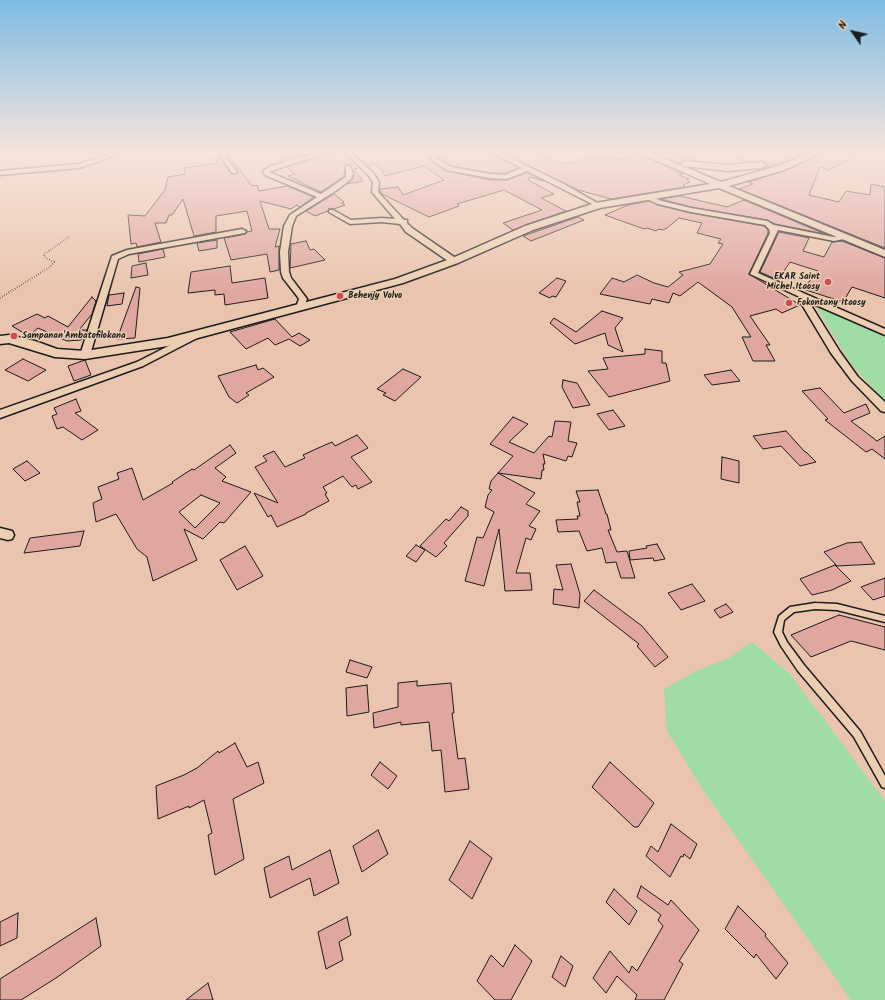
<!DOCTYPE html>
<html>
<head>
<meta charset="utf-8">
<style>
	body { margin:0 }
	#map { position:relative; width:885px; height:1000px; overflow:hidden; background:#eac4ae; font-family:Kalam,sans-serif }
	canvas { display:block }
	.north { position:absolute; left:833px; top:12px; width:40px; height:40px; -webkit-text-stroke:3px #eccfb2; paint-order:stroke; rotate:304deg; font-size:11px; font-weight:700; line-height:16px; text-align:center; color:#1c1c1c }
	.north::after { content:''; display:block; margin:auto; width:14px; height:18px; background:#1c1c1c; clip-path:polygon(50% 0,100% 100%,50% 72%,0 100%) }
</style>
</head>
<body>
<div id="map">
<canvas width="885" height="1000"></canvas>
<div class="north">N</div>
</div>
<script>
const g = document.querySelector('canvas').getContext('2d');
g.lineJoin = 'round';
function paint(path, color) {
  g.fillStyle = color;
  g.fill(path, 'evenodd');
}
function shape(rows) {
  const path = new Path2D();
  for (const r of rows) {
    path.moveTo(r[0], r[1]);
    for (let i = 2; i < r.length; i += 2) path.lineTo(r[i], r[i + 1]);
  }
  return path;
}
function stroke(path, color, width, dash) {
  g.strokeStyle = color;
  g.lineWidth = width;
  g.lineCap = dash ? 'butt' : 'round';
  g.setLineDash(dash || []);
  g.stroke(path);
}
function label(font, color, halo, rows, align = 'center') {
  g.font = font + ' Kalam,sans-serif';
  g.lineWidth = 3;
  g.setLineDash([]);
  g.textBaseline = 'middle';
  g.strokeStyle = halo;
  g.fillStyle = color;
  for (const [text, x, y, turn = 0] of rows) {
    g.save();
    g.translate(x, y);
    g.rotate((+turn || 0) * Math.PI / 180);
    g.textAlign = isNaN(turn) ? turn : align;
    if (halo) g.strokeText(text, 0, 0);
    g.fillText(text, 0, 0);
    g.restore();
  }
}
paint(shape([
	[820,306,885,335,885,402,851,364,816,307],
	[752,642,790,674,885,801,885,1000,851,1000,703,790,667,731,664,689,696,671,729,658]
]), '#a0dda4');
const building = shape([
	[228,154,252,186,257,185,259,191,287,186,314,197,300,207,297,205,291,209,260,201,269,229,280,229,275,247,279,246,279,270,270,272,267,254,231,260,224,238,245,234,247,232,252,231,247,211,216,216,216,232,194,236,183,199,172,215,169,215,166,223,155,223,161,242,137,247,136,243,131,244,128,215,145,216,165,190,168,177,185,174,184,168,218,163,212,158,219,156,231,174,237,174,238,171,226,155,228,154],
	[281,154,309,154,280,162,279,161,286,158,281,154],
	[331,154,346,154,359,168,354,169,363,181,347,184,352,180,354,175,350,164,345,165,344,176,321,192,288,176,295,174,287,167,331,154],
	[355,154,428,154,433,163,446,171,490,180,507,180,527,173,544,181,529,177,528,180,554,194,541,198,566,211,513,230,503,223,542,210,504,190,457,204,459,206,429,217,382,194,380,189,398,187,403,195,444,180,424,166,385,176,381,169,374,164,367,166,355,154],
	[437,154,493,154,518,168,505,173,490,173,452,166,440,159,437,154],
	[505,154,538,154,565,164,568,162,573,164,582,155,600,159,604,156,625,160,632,154,647,158,683,174,679,175,689,179,687,180,690,182,683,185,685,187,611,199,578,190,505,154],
	[673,154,681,155,697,158,695,160,683,161,681,164,668,159,673,154],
	[730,154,805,154,764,168,768,165,763,161,746,162,730,154],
	[821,154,858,154,829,170,820,167,809,195,839,202,846,191,870,195,871,184,885,187,885,248,739,189,753,184,748,182,785,171,821,154],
	[334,194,344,202,342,203,345,205,334,209,329,208,328,211,315,216,306,211,334,194],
	[680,196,727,207,744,200,825,234,775,224,767,220,691,207,661,199,680,196],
	[649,201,658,205,691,213,764,226,768,230,768,233,749,274,800,305,782,313,776,309,750,316,770,345,766,345,775,361,753,361,742,337,751,337,732,307,698,282,680,296,673,293,669,303,652,299,650,304,600,294,612,278,624,282,637,275,654,283,668,287,683,275,679,272,710,264,723,244,718,243,721,239,697,233,702,223,679,218,667,228,663,230,659,229,656,231,647,228,644,229,605,215,628,205,649,201],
	[578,217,584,220,531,241,523,236,578,217],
	[779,232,809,238,803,251,824,257,832,242,842,241,885,258,885,298,852,287,843,302,803,289,818,271,790,262,778,280,760,272,779,232],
	[217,240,217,248,199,251,197,243,217,240],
	[306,241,310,250,314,249,325,260,290,268,291,244,306,241],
	[163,249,165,257,139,262,138,254,163,249],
	[146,263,148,275,131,278,132,266,146,263],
	[230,266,232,283,265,278,268,298,225,305,224,294,215,295,215,290,188,293,191,272,230,266],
	[557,278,566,281,556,297,552,296,550,298,539,293,557,278],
	[136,287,140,288,135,338,117,339,136,287],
	[124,293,122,304,107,306,109,295,124,293],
	[92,297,96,301,92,314,79,330,87,330,81,340,67,341,38,328,32,333,22,332,12,326,37,314,45,318,48,316,68,327,92,297],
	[602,311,623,318,615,328,623,352,608,345,605,333,575,344,550,323,554,318,576,332,602,311],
	[275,319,292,337,299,333,310,340,300,346,289,339,275,345,268,338,246,349,230,332,275,319],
	[645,349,662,351,662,363,666,363,670,381,609,397,588,371,608,369,603,358,645,354,645,349],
	[23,359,46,370,28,381,5,370,23,359],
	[85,360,91,375,74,381,68,366,85,360],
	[256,365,258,370,263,368,274,377,246,393,249,395,237,403,229,397,218,376,256,365],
	[403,369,421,377,395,401,383,395,386,393,377,389,403,369],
	[731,370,740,381,712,385,704,375,731,370],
	[563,380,577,383,590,405,573,408,562,387,563,380],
	[820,388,844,413,866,404,870,413,851,421,877,441,885,436,885,459,872,449,866,452,825,420,828,419,802,391,820,388],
	[76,399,81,411,75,413,98,430,82,440,63,427,57,429,52,416,57,414,54,408,76,399],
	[613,410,625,426,609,430,597,414,613,410],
	[513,417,528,424,509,442,534,453,549,436,552,437,555,421,571,422,568,441,577,443,572,457,568,456,566,461,543,454,545,464,543,464,544,470,542,470,541,479,498,473,513,456,490,444,513,417],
	[786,431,805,452,806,452,816,462,800,466,781,446,763,449,753,436,786,431],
	[357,435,368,448,351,457,372,482,358,489,356,485,352,487,343,476,323,487,327,493,325,494,329,501,306,513,306,514,277,527,271,515,268,517,254,493,278,503,255,467,267,461,263,456,274,451,285,467,305,458,303,455,316,449,332,442,335,446,357,435],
	[230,445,236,453,215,468,226,477,222,481,251,492,224,523,220,522,203,539,184,529,197,560,153,581,147,557,137,549,116,514,96,522,93,503,102,499,98,487,119,479,117,473,132,468,143,500,173,483,172,482,192,469,194,470,230,445],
	[201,495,220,503,195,528,179,512,201,495],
	[722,457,739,461,739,483,721,479,722,457],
	[27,461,40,473,25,481,13,469,27,461],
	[498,473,535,493,526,504,540,511,529,526,536,529,531,540,526,538,516,573,530,573,532,590,505,591,499,529,484,586,465,581,477,537,483,538,494,512,485,507,488,495,492,490,489,489,491,481,498,473],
	[598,490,606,514,607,514,611,530,608,530,617,552,627,551,635,578,621,578,616,562,606,563,602,548,587,551,579,531,558,532,556,520,578,519,577,516,580,516,577,502,580,502,576,491,598,490],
	[461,507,468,511,468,516,444,543,447,546,436,557,420,546,446,519,449,521,461,507],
	[84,531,80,546,24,553,30,538,84,531],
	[861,542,875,564,837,566,824,552,847,543,861,542],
	[657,544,665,559,654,561,653,558,630,560,629,551,647,548,646,546,657,544],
	[416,545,425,550,416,562,406,556,416,545],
	[245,546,263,576,237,590,220,560,245,546],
	[571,564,580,594,579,608,553,604,554,589,563,590,556,565,571,564],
	[835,565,851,581,832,590,812,595,800,579,835,565],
	[885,578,885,596,873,600,861,587,885,578],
	[692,584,705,601,681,610,668,593,692,584],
	[594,590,642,626,668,657,655,667,637,646,639,644,584,601,594,590],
	[726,604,733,612,720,618,714,610,726,604],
	[839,615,885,627,885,650,851,641,811,657,791,635,839,615],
	[350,660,372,667,367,678,346,672,350,660],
	[417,681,417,686,451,683,454,713,452,713,458,759,465,758,469,789,445,792,441,750,432,751,429,722,401,725,401,722,374,728,373,713,398,707,398,683,417,681],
	[367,685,369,712,347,716,346,688,367,685],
	[235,743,247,767,258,762,264,783,233,799,244,859,215,875,208,835,212,833,204,800,189,808,189,806,158,819,156,786,184,775,197,768,218,751,219,753,235,743],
	[380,762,397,776,388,789,371,775,380,762],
	[610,762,654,803,638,827,634,827,592,787,610,762],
	[671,824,697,844,690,859,684,854,683,857,681,856,670,877,646,856,651,846,658,852,671,824],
	[378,830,388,854,362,872,353,846,378,830],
	[470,841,492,858,472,899,449,880,470,841],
	[330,850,339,883,314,896,310,878,270,898,264,868,289,856,292,870,330,850],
	[641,886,668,905,671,900,699,930,679,961,683,964,664,1000,635,1000,637,995,617,976,606,993,593,978,610,951,629,973,632,966,637,971,663,926,658,920,661,915,637,897,641,886],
	[614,889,637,911,629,925,606,902,614,889],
	[738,906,766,934,765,936,788,963,776,979,756,954,754,958,725,929,738,906],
	[18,913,17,938,0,946,0,922,18,913],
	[347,917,351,935,339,942,343,960,326,969,318,932,347,917],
	[96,918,101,946,56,978,21,1000,0,1000,0,979,96,918],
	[515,945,532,961,511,1000,495,1000,477,981,491,955,503,967,515,945],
	[561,956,573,966,565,987,552,977,561,956],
	[208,983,213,1000,186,1000,208,983]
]);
paint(building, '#e0a6a0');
stroke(building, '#1c1c1c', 1);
const lane = shape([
	[815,603,837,604,885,616,885,622,837,610,815,609,794,612,784,620,782,632,787,642,804,665,860,731,885,776,885,788,882,787,854,737,798,671,781,646,774,632,779,616,790,607,815,603]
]);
const street = shape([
	[111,154,120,154,79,168,0,175,0,171,78,164,111,154],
	[219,154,223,154,237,172,236,173,232,173,219,154],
	[317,154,330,154,300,161,269,172,321,194,346,177,346,166,350,166,353,174,351,179,337,190,296,216,292,226,288,252,289,272,291,278,307,299,304,307,300,310,296,307,299,299,297,296,283,278,281,272,280,252,284,226,290,215,317,197,265,175,263,171,271,166,297,158,317,154],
	[347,154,353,154,374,174,379,182,378,192,404,220,407,220,407,223,412,228,457,259,457,263,451,263,406,232,400,224,382,222,350,224,329,212,329,210,333,210,351,220,382,218,395,219,372,192,373,182,369,176,347,154],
	[429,154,435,154,439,160,451,167,490,174,505,175,522,168,494,154,502,154,564,184,601,205,596,206,527,171,506,179,490,178,447,170,434,162,429,154],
	[649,196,662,201,691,208,767,221,774,225,834,237,844,235,844,239,834,241,778,230,758,273,885,329,885,335,809,302,840,352,858,377,885,402,885,412,881,411,852,381,831,353,801,303,802,298,750,274,770,233,769,229,765,225,691,212,658,204,647,199,646,198,649,196],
	[242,229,246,231,245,233,129,254,118,259,90,355,88,357,82,357,80,355,112,256,127,250,242,229],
	[194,333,197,334,199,336,197,338,143,366,0,418,0,410,137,362,194,333],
	[0,528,12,531,14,535,12,539,8,540,0,538,0,528]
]);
const secondary = shape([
	[642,154,653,154,721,182,778,166,809,154,820,154,784,170,729,186,885,250,885,257,719,188,600,208,533,230,458,263,403,283,168,346,85,359,55,357,9,343,0,344,0,336,9,335,35,341,57,349,85,351,168,338,395,279,450,259,525,226,595,203,710,184,642,154],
	[686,161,728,165,762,162,766,165,762,168,728,171,683,166,682,164,683,162,686,161]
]);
stroke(lane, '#1c1c1c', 3);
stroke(street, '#1c1c1c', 3);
stroke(secondary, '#1c1c1c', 3);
stroke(shape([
	[49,251,70,236]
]), '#1c1c1c', 1.5, [0.5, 1.5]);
stroke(shape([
	[0,298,50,267,54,262,44,257,44,254,51,250]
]), '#1c1c1c', 2, [0.5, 2]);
paint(lane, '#eccfb2');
paint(street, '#eccfb2');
paint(secondary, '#eccfb2');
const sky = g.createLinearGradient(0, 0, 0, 294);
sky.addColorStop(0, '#7ebce5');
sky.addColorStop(0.52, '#f6e4db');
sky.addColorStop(1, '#f6e4db00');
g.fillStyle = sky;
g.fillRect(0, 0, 885, 294);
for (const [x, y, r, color] of [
	[828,282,4,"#d1495b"],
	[340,296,4,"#d1495b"],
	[789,303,4,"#d1495b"],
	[14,336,4,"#d1495b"]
]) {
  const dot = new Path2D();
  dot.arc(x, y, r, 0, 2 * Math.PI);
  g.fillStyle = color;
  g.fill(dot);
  stroke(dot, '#eccfb2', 1.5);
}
label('bold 9px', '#1c1c1c', '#eccfb2', [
	["EKAR Saint",820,277,"right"],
	["Michel Itaosy",820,287,"right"],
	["Behenjy Volvo",348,296],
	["Fokontany Itaosy",797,303],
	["Sampanan'Ambatofilokana",22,336]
], 'left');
</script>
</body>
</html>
